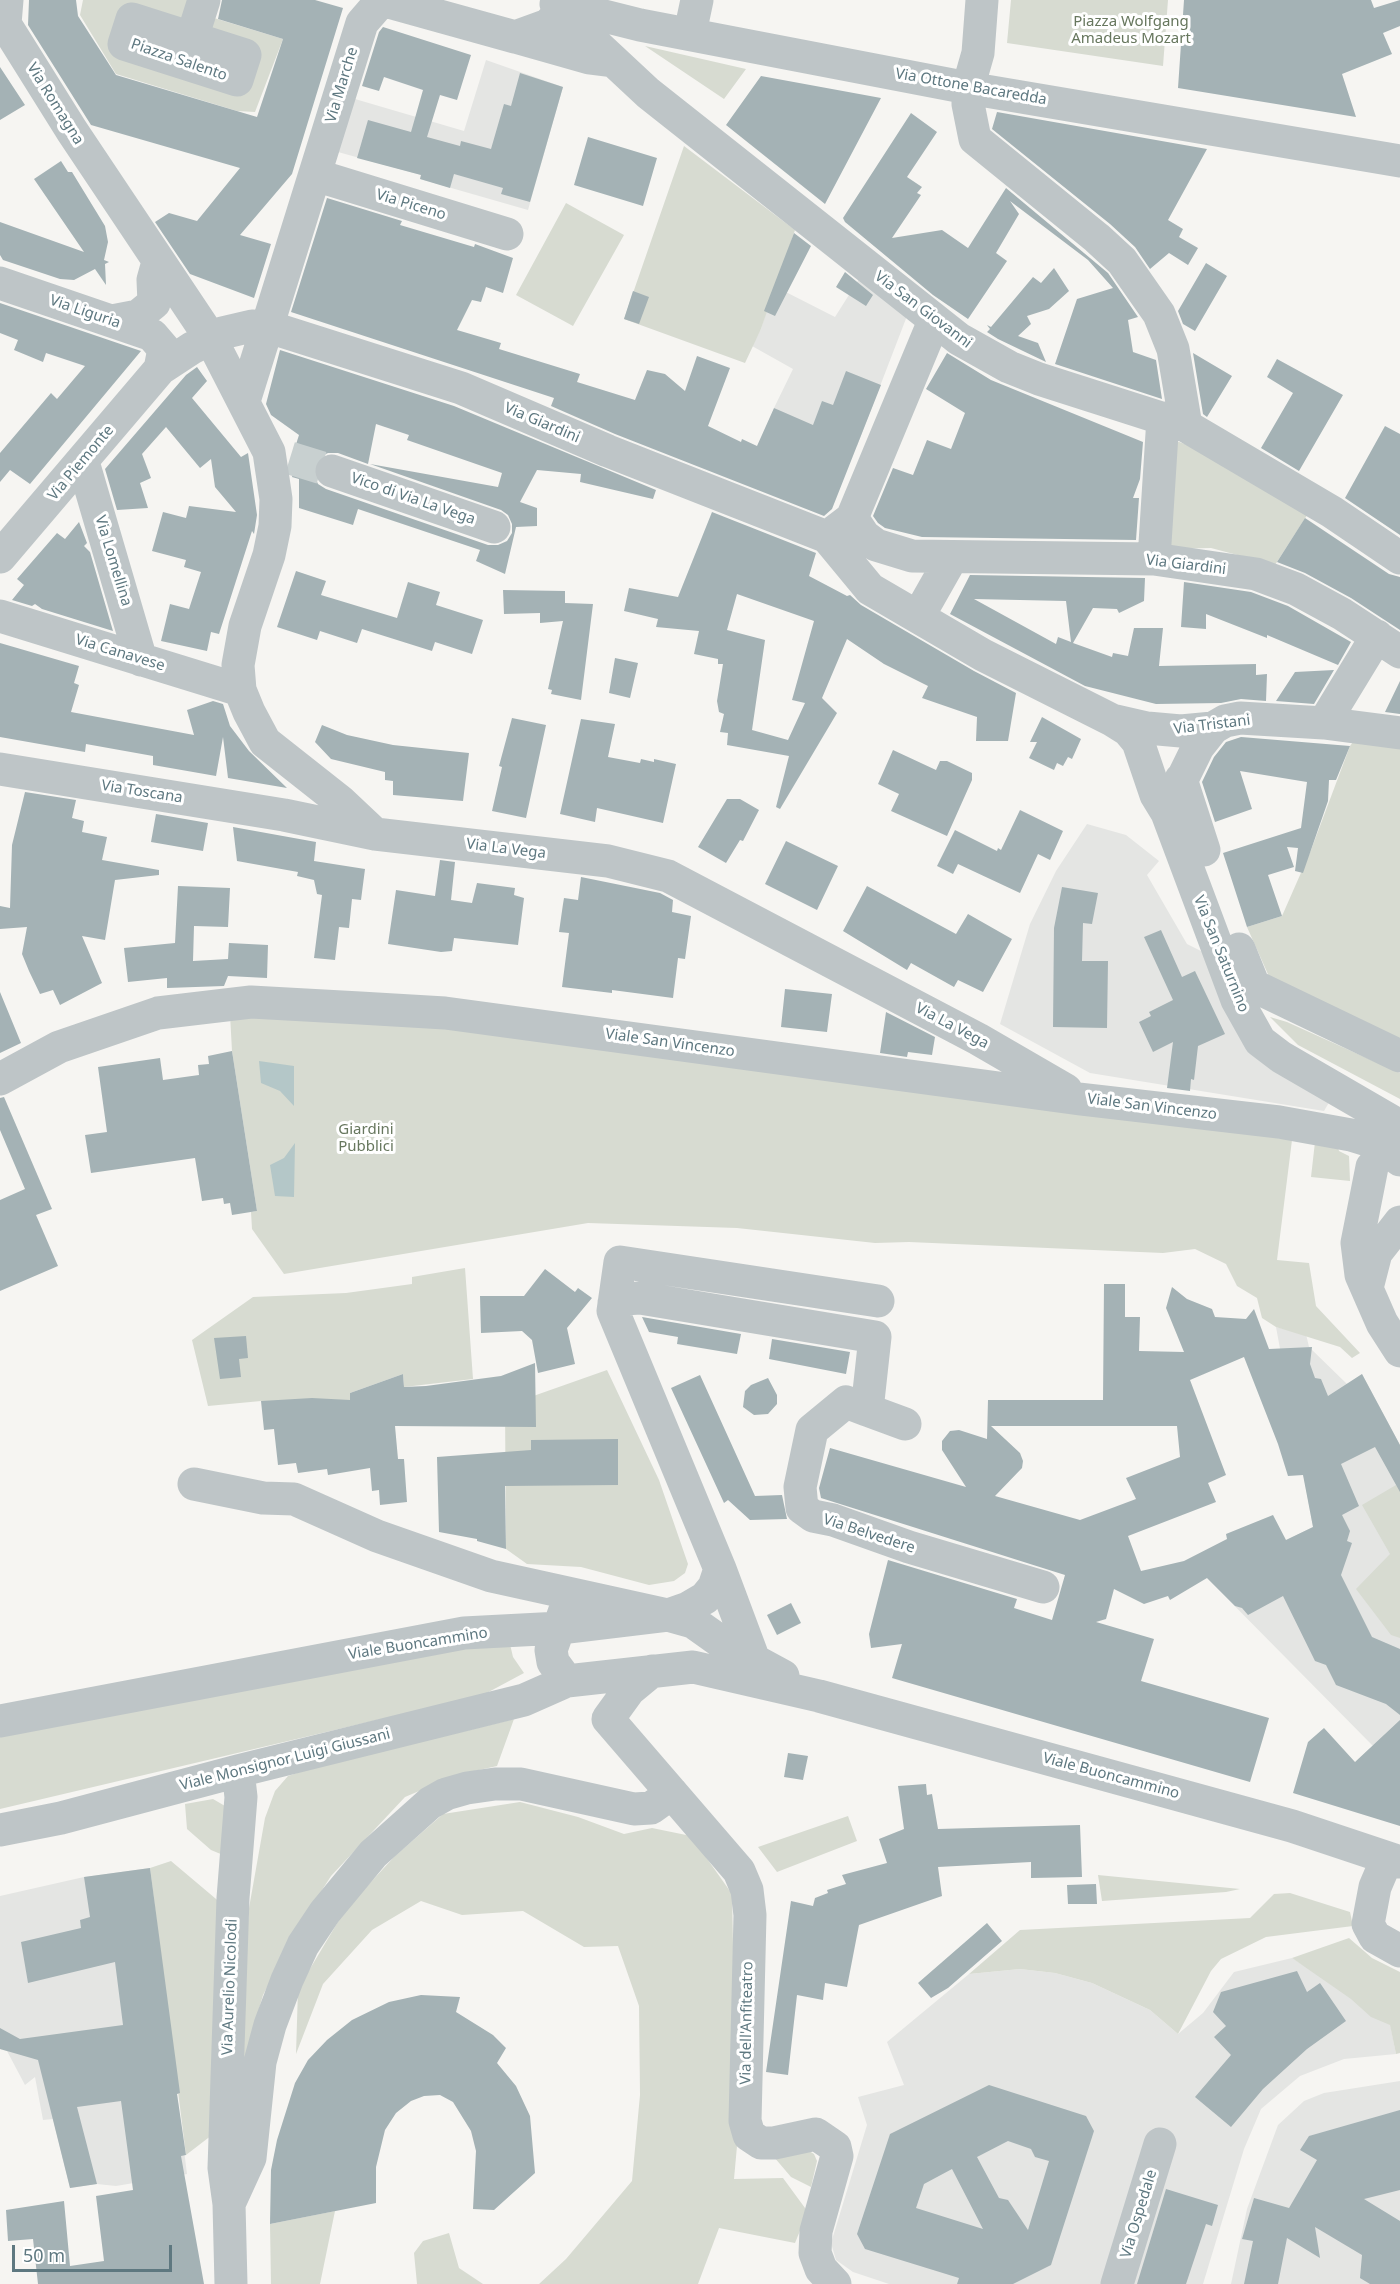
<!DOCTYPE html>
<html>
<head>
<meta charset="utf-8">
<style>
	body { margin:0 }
	#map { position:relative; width:1400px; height:2284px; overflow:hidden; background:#f6f5f2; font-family:"Noto Sans",sans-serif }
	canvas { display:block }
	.scale { position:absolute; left:12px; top:2245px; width:160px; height:27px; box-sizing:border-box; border:3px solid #5e7880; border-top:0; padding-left:8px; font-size:18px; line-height:21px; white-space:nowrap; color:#5e7880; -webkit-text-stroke:4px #fff; paint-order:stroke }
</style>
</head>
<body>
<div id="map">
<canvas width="1400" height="2284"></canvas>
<div class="scale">50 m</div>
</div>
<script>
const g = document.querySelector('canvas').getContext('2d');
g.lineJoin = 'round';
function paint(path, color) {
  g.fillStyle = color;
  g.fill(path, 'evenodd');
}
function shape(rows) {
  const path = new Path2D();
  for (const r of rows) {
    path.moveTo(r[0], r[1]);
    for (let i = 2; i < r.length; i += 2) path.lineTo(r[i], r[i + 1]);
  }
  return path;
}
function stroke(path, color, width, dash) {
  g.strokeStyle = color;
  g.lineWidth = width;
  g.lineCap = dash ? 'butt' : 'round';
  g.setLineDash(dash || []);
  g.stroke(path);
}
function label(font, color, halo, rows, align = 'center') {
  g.font = font + ' "Noto Sans",sans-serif';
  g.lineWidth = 6;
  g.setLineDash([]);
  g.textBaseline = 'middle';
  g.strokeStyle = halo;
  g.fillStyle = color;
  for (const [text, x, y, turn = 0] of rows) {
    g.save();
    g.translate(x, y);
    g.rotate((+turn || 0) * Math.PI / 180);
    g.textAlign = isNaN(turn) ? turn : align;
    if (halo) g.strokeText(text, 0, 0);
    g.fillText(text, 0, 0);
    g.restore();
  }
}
paint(shape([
	[486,60,563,87,528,210,420,179,421,175,338,152,355,99,464,131],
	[859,279,907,316,857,446,811,429,774,408,793,369,752,346,761,329,774,286,835,317],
	[1087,824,1126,835,1159,861,1147,875,1187,944,1203,952,1331,1099,1324,1111,1090,1073,1000,1024,1030,924,1056,871],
	[1276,1327,1306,1334,1309,1347,1347,1384,1362,1374,1400,1445,1400,1768,1372,1745,1207,1578,1313,1527],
	[150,1868,180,2093,177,2094,187,2174,116,2186,97,2184,70,2188,53,2119,43,2120,35,2077,25,2085,7,2051,0,2049,0,1896,84,1877],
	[1292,1958,1389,2018,1396,2054,1344,2059,1300,2076,1261,2109,1244,2149,1203,2284,889,2284,853,2272,836,2260,831,2243,867,2125,858,2097,904,2085,887,2042,969,1974,1020,1969,1055,1973,1092,1983,1150,2010,1178,2034,1203,2013,1234,1972],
	[1400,2081,1400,2284,1231,2284,1247,2209,1278,2125,1304,2101,1324,2093]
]), '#e4e5e3');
paint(shape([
	[83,0,219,0,214,18,283,39,255,112,237,111,116,74,80,15],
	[1011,0,1168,0,1163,66,1007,43],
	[645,46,746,69,724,99],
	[684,146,795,230,761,329,745,363,624,319],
	[566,203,624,235,573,326,516,295],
	[1171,439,1193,447,1311,509,1275,565,1211,548,1165,549],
	[1356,738,1400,747,1400,1045,1271,981,1247,927,1282,916,1311,850,1350,746],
	[230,1014,441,1023,1292,1140,1277,1260,1309,1263,1316,1306,1360,1353,1352,1358,1340,1347,1276,1327,1262,1318,1257,1298,1237,1286,1226,1264,1195,1249,1163,1253,909,1242,875,1243,737,1228,588,1223,284,1274,252,1229,251,1212,257,1211,232,1051],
	[1270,1017,1287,1022,1400,1073,1400,1099,1298,1045],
	[1315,1142,1338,1147,1339,1151,1349,1156,1350,1181,1311,1177],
	[465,1268,473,1379,404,1387,403,1374,350,1393,350,1412,261,1401,208,1406,192,1340,253,1297,346,1293,412,1284,412,1277],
	[607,1370,659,1480,688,1564,685,1573,674,1581,649,1585,581,1567,527,1564,506,1549,505,1406],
	[1396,1485,1400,1488,1400,1638,1391,1635,1356,1589,1390,1554,1362,1505],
	[509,1640,513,1657,524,1673,483,1695,0,1809,0,1733],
	[514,1719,497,1766,457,1775,405,1797,331,1876,299,1926,263,1995,249,2044,237,2157,240,2038,249,1908,265,1818,275,1791,288,1776,306,1770],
	[213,1799,225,1806,223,1855,211,1850,187,1829,185,1804],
	[520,1802,578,1817,624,1834,652,1828,691,1836,732,1894,737,2146,734,2179,783,2178,805,2208,806,2216,795,2243,719,2228,698,2284,539,2284,566,2259,632,2181,640,2095,639,2006,618,1946,584,1947,523,1911,462,1915,421,1901,372,1930,323,1984,296,2054,298,1989,345,1910,395,1856,443,1814],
	[848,1816,857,1841,777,1872,758,1847],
	[171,1861,222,1904,212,2135,186,2155,150,1868],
	[1098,1875,1240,1889,1226,1892,1102,1901],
	[1290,1893,1350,1912,1353,1926,1266,1937,1221,1959,1211,1971,1178,2034,1150,2010,1092,1983,1055,1973,1020,1969,969,1974,1020,1930,1250,1918,1274,1894],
	[1349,1938,1372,1958,1400,1972,1400,2053,1396,2054,1390,2025,1371,2017,1351,1999,1292,1958],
	[806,2149,814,2154,817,2161,811,2187,791,2177,774,2157],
	[335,2211,320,2284,271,2284,270,2224],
	[449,2233,459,2268,483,2284,417,2284,414,2253,423,2241]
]), '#d7dbd1');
paint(shape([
	[259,1061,294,1066,294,1106,280,1091,261,1083],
	[295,1143,294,1197,275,1196,270,1165,284,1158]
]), '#b4c7c8');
paint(shape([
	[29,0,76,0,78,16,116,75,257,117,283,39,218,19,222,0,315,0,343,8,292,174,240,235,271,244,254,298,190,274,155,222,169,213,197,221,240,168,91,125,28,25],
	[1184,0,1371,0,1374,8,1400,0,1400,26,1383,33,1392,54,1342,74,1356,117,1178,88],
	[383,27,471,55,457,100,440,95,427,137,460,146,461,141,491,149,504,104,511,106,520,73,563,87,530,202,501,194,503,188,454,174,450,188,420,179,421,175,357,158,368,120,411,132,423,90,384,77,379,91,362,86,379,32],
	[0,67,25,105,0,120],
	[761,76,881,98,825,204,726,125],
	[997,112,1207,149,1168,220,1183,229,1179,237,1198,248,1188,265,1169,253,1150,269,1135,247,1110,224,992,129],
	[911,113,937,132,907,177,922,187,917,193,921,195,892,238,942,230,968,248,1006,188,1108,273,1138,317,1128,320,1133,352,1156,360,1162,399,1055,364,1077,299,1113,288,1088,260,1010,201,1019,214,996,253,1007,261,968,319,933,295,845,222,843,218],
	[588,137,657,158,643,206,574,185],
	[61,161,68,172,72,172,105,226,108,242,104,260,109,262,105,264,106,285,95,269,74,280,60,279,3,260,0,255,0,222,84,252,34,179],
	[327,198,402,221,400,225,474,247,475,244,513,258,503,293,486,287,481,302,472,300,457,330,501,343,499,349,580,374,577,382,635,400,647,370,665,374,685,391,697,356,730,368,708,426,741,442,742,439,757,446,774,408,813,425,822,401,833,405,846,371,881,385,832,509,824,516,615,434,551,406,554,398,291,312],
	[794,233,811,246,775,316,764,311],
	[1206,263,1227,276,1195,331,1183,324,1178,311],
	[1054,268,1069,291,1049,309,1027,316,1031,324,1018,336,1038,343,1046,362,998,339,987,332,990,329,987,325,991,327,1033,277,1041,283],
	[845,272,873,295,866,306,836,287],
	[633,291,649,297,639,324,624,319],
	[0,303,141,351,30,484,10,470,0,482,0,453,51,393,57,399,85,366,46,353,43,362,14,350,18,340,0,333],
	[280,350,454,406,656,490,653,499,580,482,581,474,537,470,520,502,537,508,537,526,516,527,505,574,476,561,480,550,358,509,353,525,299,508,299,479,292,477,295,465,290,463,299,435,271,415,266,404],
	[376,424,409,435,407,440,502,473,498,487,370,464,501,510,508,515,512,524,512,533,507,541,498,545,488,545,326,489,318,484,314,475,314,465,319,457,328,453,338,453,368,464],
	[947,353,991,380,1143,442,1140,479,1133,498,1139,498,1136,540,922,537,885,528,878,523,873,516,893,468,913,475,927,440,951,449,965,413,926,389],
	[1193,353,1232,376,1207,417,1203,414],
	[1277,359,1343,395,1299,471,1261,448,1293,393,1267,377],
	[197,367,207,381,192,398,241,457,248,453,257,515,254,534,252,531,219,634,211,632,207,651,161,641,170,604,189,609,201,572,184,567,186,560,152,551,163,512,186,518,189,506,236,512,215,487,211,459,200,468,166,427,142,454,151,478,140,483,148,508,117,510,105,469,186,375],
	[1385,426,1400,434,1400,535,1345,498],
	[712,512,816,553,809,576,847,596,850,595,861,605,974,671,1016,693,1008,741,976,741,977,717,922,698,928,686,884,664,847,639,822,698,837,713,780,809,776,807,789,756,727,745,728,733,720,732,724,714,719,712,717,701,723,664,718,664,718,659,694,654,699,631,656,627,658,619,624,611,629,588,678,597],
	[737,594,814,621,792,700,805,703,788,740,752,730,765,640,727,630],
	[1305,518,1389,574,1400,577,1400,630,1351,598,1305,573,1277,562],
	[79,522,87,543,84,546,90,552,113,631,42,609,35,604,32,606,12,600,24,585,17,579,57,533,65,539],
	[296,571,326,581,321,595,397,618,408,582,440,592,436,605,483,620,472,654,435,642,432,651,362,629,357,643,320,631,317,640,277,627],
	[970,575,1145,578,1144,601,1119,613,1117,609,1093,608,1073,643,1112,657,1113,653,1128,656,1134,628,1163,628,1159,666,1256,664,1256,675,1267,674,1266,701,1241,699,1221,703,1156,704,1085,686,950,614],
	[974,599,1066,601,1071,642,1058,637,1056,644],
	[1184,582,1251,592,1288,606,1351,642,1338,665,1267,635,1267,638,1206,614,1206,629,1181,627],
	[503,590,565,591,565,603,593,604,581,700,551,694,552,690,548,689,563,621,540,623,540,613,504,614],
	[0,643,79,666,74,683,79,685,71,712,194,735,187,710,213,701,223,704,230,726,249,751,287,788,228,778,223,737,216,776,153,765,153,756,86,744,85,752,0,737],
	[615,658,638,663,630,698,609,693],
	[1334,670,1314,704,1276,701,1295,672],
	[1400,681,1400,714,1385,712],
	[1042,717,1081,739,1072,759,1068,757,1063,766,1057,763,1054,770,1029,758,1037,742,1030,742],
	[512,718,546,725,526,818,492,811,502,767,499,766],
	[581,719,615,724,608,757,640,763,641,759,654,762,654,759,676,764,663,823,597,808,595,822,560,814],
	[322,725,347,735,393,745,469,753,463,801,393,795,393,781,385,780,385,772,331,759,315,742],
	[1241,737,1350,746,1336,780,1329,780,1328,801,1303,873,1295,871,1298,848,1287,847,1294,867,1268,875,1282,916,1247,927,1223,853,1301,828,1307,782,1240,771,1252,809,1215,822,1202,782,1214,757,1226,742],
	[893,750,936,770,940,761,947,761,972,773,972,780,947,836,891,811,899,794,878,784],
	[25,792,76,800,72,818,84,821,82,832,107,837,102,860,159,870,159,875,115,880,105,940,82,936,102,983,60,1005,53,990,40,994,29,971,22,954,27,927,0,929,0,906,10,908,12,845],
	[727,799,740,799,759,810,743,841,740,840,726,863,698,847],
	[1020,810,1063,831,1050,860,1038,854,1020,893,958,864,953,874,937,866,955,830,997,851,998,848,1001,850],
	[156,814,208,823,203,851,151,842],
	[233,827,316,842,314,861,365,869,361,900,352,899,349,928,339,927,335,960,314,958,322,895,317,894,314,880,297,876,298,872,237,861],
	[786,841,838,866,817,910,765,884],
	[440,860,455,862,451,900,472,903,477,883,515,888,514,895,524,898,518,945,454,938,452,951,441,952,388,944,396,890,435,896],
	[581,877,660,893,673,900,672,912,691,916,685,959,678,958,673,998,612,990,612,993,562,987,569,933,559,932,563,904,564,898,578,900],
	[178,886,230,888,228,927,194,926,193,961,228,959,229,943,268,945,267,978,228,976,224,986,167,988,167,978,128,982,124,948,175,943],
	[867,886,956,934,968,914,1012,939,983,992,958,980,954,987,911,963,907,970,843,931],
	[1062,887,1098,893,1092,924,1083,923,1082,961,1108,961,1107,1028,1053,1027,1054,928],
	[1161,930,1182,977,1195,971,1225,1034,1198,1046,1194,1080,1191,1079,1190,1091,1167,1088,1173,1042,1153,1052,1139,1022,1151,1016,1149,1012,1173,1000,1144,937],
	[785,989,832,994,827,1032,781,1027],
	[0,992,21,1043,0,1053],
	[886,1012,935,1037,932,1055,908,1052,907,1057,880,1053],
	[232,1051,257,1211,232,1215,230,1203,224,1204,223,1198,202,1201,195,1158,91,1173,85,1135,107,1132,98,1067,160,1058,163,1080,199,1075,198,1065,209,1064,208,1056],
	[4,1097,52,1209,36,1215,58,1266,0,1291,0,1200,25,1189,0,1130,0,1098],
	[545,1269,575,1292,578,1288,592,1298,567,1328,575,1364,538,1373,532,1340,522,1331,481,1333,480,1296,524,1296],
	[1104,1284,1125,1284,1125,1317,1140,1317,1139,1351,1184,1352,1166,1308,1172,1287,1187,1299,1212,1309,1215,1317,1246,1319,1254,1309,1269,1349,1312,1347,1310,1364,1315,1378,1321,1379,1328,1396,1362,1374,1400,1445,1400,1492,1375,1447,1341,1464,1359,1506,1342,1515,1350,1531,1347,1541,1352,1543,1341,1575,1372,1637,1400,1649,1400,1715,1386,1704,1336,1685,1326,1665,1315,1661,1283,1596,1248,1615,1242,1608,1235,1606,1207,1578,1170,1600,1168,1596,1144,1604,1114,1589,1106,1619,1096,1622,1154,1639,1141,1681,1269,1718,1250,1782,892,1678,902,1644,871,1648,869,1634,888,1560,1017,1599,1014,1608,1052,1620,1065,1575,821,1498,819,1488,830,1448,966,1487,942,1450,942,1441,950,1431,959,1430,987,1439,988,1400,1103,1400],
	[1244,1357,1278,1444,1288,1476,1303,1475,1313,1527,1286,1540,1273,1515,1226,1534,1227,1539,1184,1561,1141,1571,1128,1536,1216,1502,1208,1483,1226,1475,1190,1380],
	[991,1426,1177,1426,1180,1457,1126,1478,1136,1499,1080,1520,995,1496,1022,1468,1023,1461,1020,1453],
	[642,1317,741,1334,737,1354,677,1344,678,1337,649,1332],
	[246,1336,248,1358,239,1359,241,1377,220,1379,214,1338],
	[772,1339,850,1352,846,1374,769,1359],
	[535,1363,536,1427,395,1426,398,1459,404,1459,407,1502,380,1505,379,1490,372,1491,370,1468,328,1475,327,1469,298,1473,296,1463,278,1465,274,1429,264,1430,261,1401,312,1398,350,1400,350,1393,403,1374,404,1387,426,1386,501,1376],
	[700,1375,755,1496,782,1495,787,1519,750,1520,728,1500,724,1503,671,1388],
	[768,1378,777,1395,777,1404,768,1414,754,1415,743,1407,745,1391,751,1385],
	[618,1439,618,1485,505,1486,506,1549,477,1541,477,1539,439,1532,437,1457,531,1450,531,1440],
	[791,1603,801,1623,777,1635,767,1615],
	[1400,1720,1400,1826,1293,1793,1308,1742,1324,1728,1355,1762],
	[788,1753,808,1756,803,1780,784,1777],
	[926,1784,927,1795,932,1794,938,1829,1080,1825,1082,1877,1031,1878,1031,1862,938,1867,942,1896,859,1925,847,1987,825,1983,823,2000,797,1995,788,2075,766,2072,791,1901,813,1906,815,1898,828,1893,827,1890,846,1884,842,1875,887,1863,879,1839,904,1829,898,1786],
	[150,1868,180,2093,177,2094,186,2155,181,2156,204,2284,38,2284,33,2239,8,2241,6,2210,64,2201,70,2266,104,2261,96,2196,133,2190,121,2101,77,2107,97,2184,70,2188,38,2060,0,2049,0,2028,20,2039,123,2025,115,1962,28,1983,21,1942,81,1928,80,1920,90,1917,84,1877],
	[1096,1884,1097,1904,1068,1904,1067,1885],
	[987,1923,1002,1941,948,1988,931,1998,918,1983],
	[1297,1971,1307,1992,1320,1983,1346,2021,1307,2049,1263,2089,1231,2127,1195,2097,1231,2055,1214,2037,1226,2026,1213,2012,1221,1992],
	[421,1995,460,1997,456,2012,493,2035,506,2048,497,2063,516,2086,530,2116,535,2173,494,2210,473,2209,476,2151,471,2131,453,2102,440,2095,424,2096,411,2101,396,2113,385,2130,376,2167,376,2203,270,2224,271,2170,277,2140,295,2083,308,2060,327,2040,352,2020,389,2002],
	[989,2085,1086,2116,1094,2131,1051,2265,1013,2284,957,2284,959,2278,865,2249,857,2234,890,2134],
	[1008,2141,1031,2149,1035,2157,1049,2161,1028,2230,1008,2200,999,2198,977,2157],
	[952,2169,983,2229,916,2208,924,2184],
	[1400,2110,1400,2190,1364,2199,1400,2221,1400,2284,1370,2284,1360,2278,1362,2255,1315,2227,1320,2258,1287,2238,1278,2284,1244,2284,1253,2241,1242,2239,1254,2198,1289,2208,1317,2160,1300,2150,1309,2136],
	[1166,2189,1218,2205,1212,2226,1206,2224,1186,2284,1137,2284]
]), '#a4b2b5');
stroke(shape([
	[290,458,332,471]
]), '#c8d0d0', 33, [33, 16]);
stroke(shape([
	[7,0,5,24,72,131,211,339,269,452,276,499,275,526,269,555,245,626,238,665,240,690,249,712,265,742,341,802,375,834],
	[982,0,978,53,968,88,968,104,975,139,1097,238,1122,261,1159,314,1173,349,1186,426],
	[556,4,640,25,968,88,1400,161],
	[564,8,574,24,648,93,959,339,1009,367,1039,379,1186,426,1332,512,1400,558],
	[132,19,245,55,237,80,124,44,132,19],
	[690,33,697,0],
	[515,37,589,58,613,61],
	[192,38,204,0],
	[315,175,507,234],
	[0,283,152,335,164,349,160,369],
	[112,321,138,316,154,303,153,280,158,262],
	[244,401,362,23,382,0,515,37,548,25,564,8],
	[83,462,141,660],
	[332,471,494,527],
	[852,518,864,536,876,545,912,556,1154,559,1256,574,1296,589,1342,614,1400,652],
	[835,531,852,518,934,321],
	[0,557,160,369,192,348,222,333,252,326,269,327,461,388,608,451,827,537,870,589,983,655,1112,720,1147,728,1181,731,1213,728,1225,721,1240,718,1324,723,1400,733],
	[1154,559,1163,418],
	[0,616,240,690],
	[918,617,952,557],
	[1112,720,1128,730,1138,742,1156,795,1167,813,1237,1000,1260,1041,1281,1057,1400,1126],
	[1324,723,1377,636],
	[0,769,284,815,375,834,608,861,668,876,978,1039,1066,1090],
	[1181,779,1204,850],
	[1172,800,1198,747,1213,728],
	[1239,949,1254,986,1400,1056],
	[0,1079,59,1047,158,1013,251,1002,360,1008,445,1013,1080,1099,1279,1122,1351,1135,1377,1143,1400,1160],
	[1372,1167,1357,1243,1361,1275,1382,1323,1400,1351],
	[1367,1288,1376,1253,1400,1222],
	[614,1303,624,1299,640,1298,875,1337,867,1410,905,1424],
	[867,1410,846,1402,812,1430,800,1487,802,1508,813,1516,833,1520,909,1547,1043,1587],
	[194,1484,263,1498,294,1499,377,1536,491,1576,668,1615,688,1608,705,1598,714,1587,720,1569],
	[565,1610,551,1650,553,1662,567,1681],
	[754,1660,720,1569,613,1311,620,1262,878,1301],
	[652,1671,629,1690,608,1719,739,1871,747,1890,750,1915,745,2121,749,2135,761,2143,774,2143,816,2134,835,2147,837,2156,816,2231,815,2253,821,2269,835,2284],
	[0,1721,464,1633,560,1628,668,1615,693,1622,724,1644,783,1676],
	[0,1830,61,1818,238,1771,524,1700,567,1681,693,1667,819,1696,1292,1826,1400,1862],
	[1387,1859,1375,1887,1368,1924,1375,1937,1400,1951],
	[229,2204,250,2158,260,2062,270,2025,287,1980,303,1945,325,1912,373,1854,430,1803,446,1794,467,1788,495,1784,521,1784,634,1809,651,1808,672,1793],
	[231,2284,229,2204,224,2168,233,1898,241,1797,238,1771],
	[1117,2284,1160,2144]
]), '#bec5c7', 33);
label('15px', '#67775e', '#fff', [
	["Piazza Wolfgang",1131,22],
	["Amadeus Mozart",1131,39],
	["Giardini",366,1130],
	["Pubblici",366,1147]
]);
label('15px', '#5e7880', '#fff', [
	["Piazza Salento",179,60,19],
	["Via Marche",342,85,-73],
	["Via Ottone Bacaredda",971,87,10],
	["Via Romagna",55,104,58],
	["Via Piceno",411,205,17],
	["Via San Giovanni",923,310,37],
	["Via Liguria",85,312,19],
	["Via Giardini",542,423,23],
	["Via Piemonte",81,463,-50],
	["Vico di Via La Vega",413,499,19],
	["Via Lomellina",113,561,73],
	["Via Giardini",1186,565,7],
	["Via Canavese",120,653,17],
	["Via Tristani",1212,725,-7],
	["Via Toscana",142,792,9],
	["Via La Vega",506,849,7],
	["Via San Saturnino",1221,954,68],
	["Via La Vega",952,1026,28],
	["Viale San Vincenzo",670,1043,8],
	["Viale San Vincenzo",1152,1107,7],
	["Via Belvedere",869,1534,18],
	["Viale Buoncammino",418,1644,-9],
	["Viale Monsignor Luigi Giussani",285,1760,-14],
	["Viale Buoncammino",1111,1776,15],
	["Via Aurelio Nicolodi",230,1987,-88],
	["Via dell'Anfiteatro",747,2023,-89],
	["Via Ospedale",1139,2214,-73]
]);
</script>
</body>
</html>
